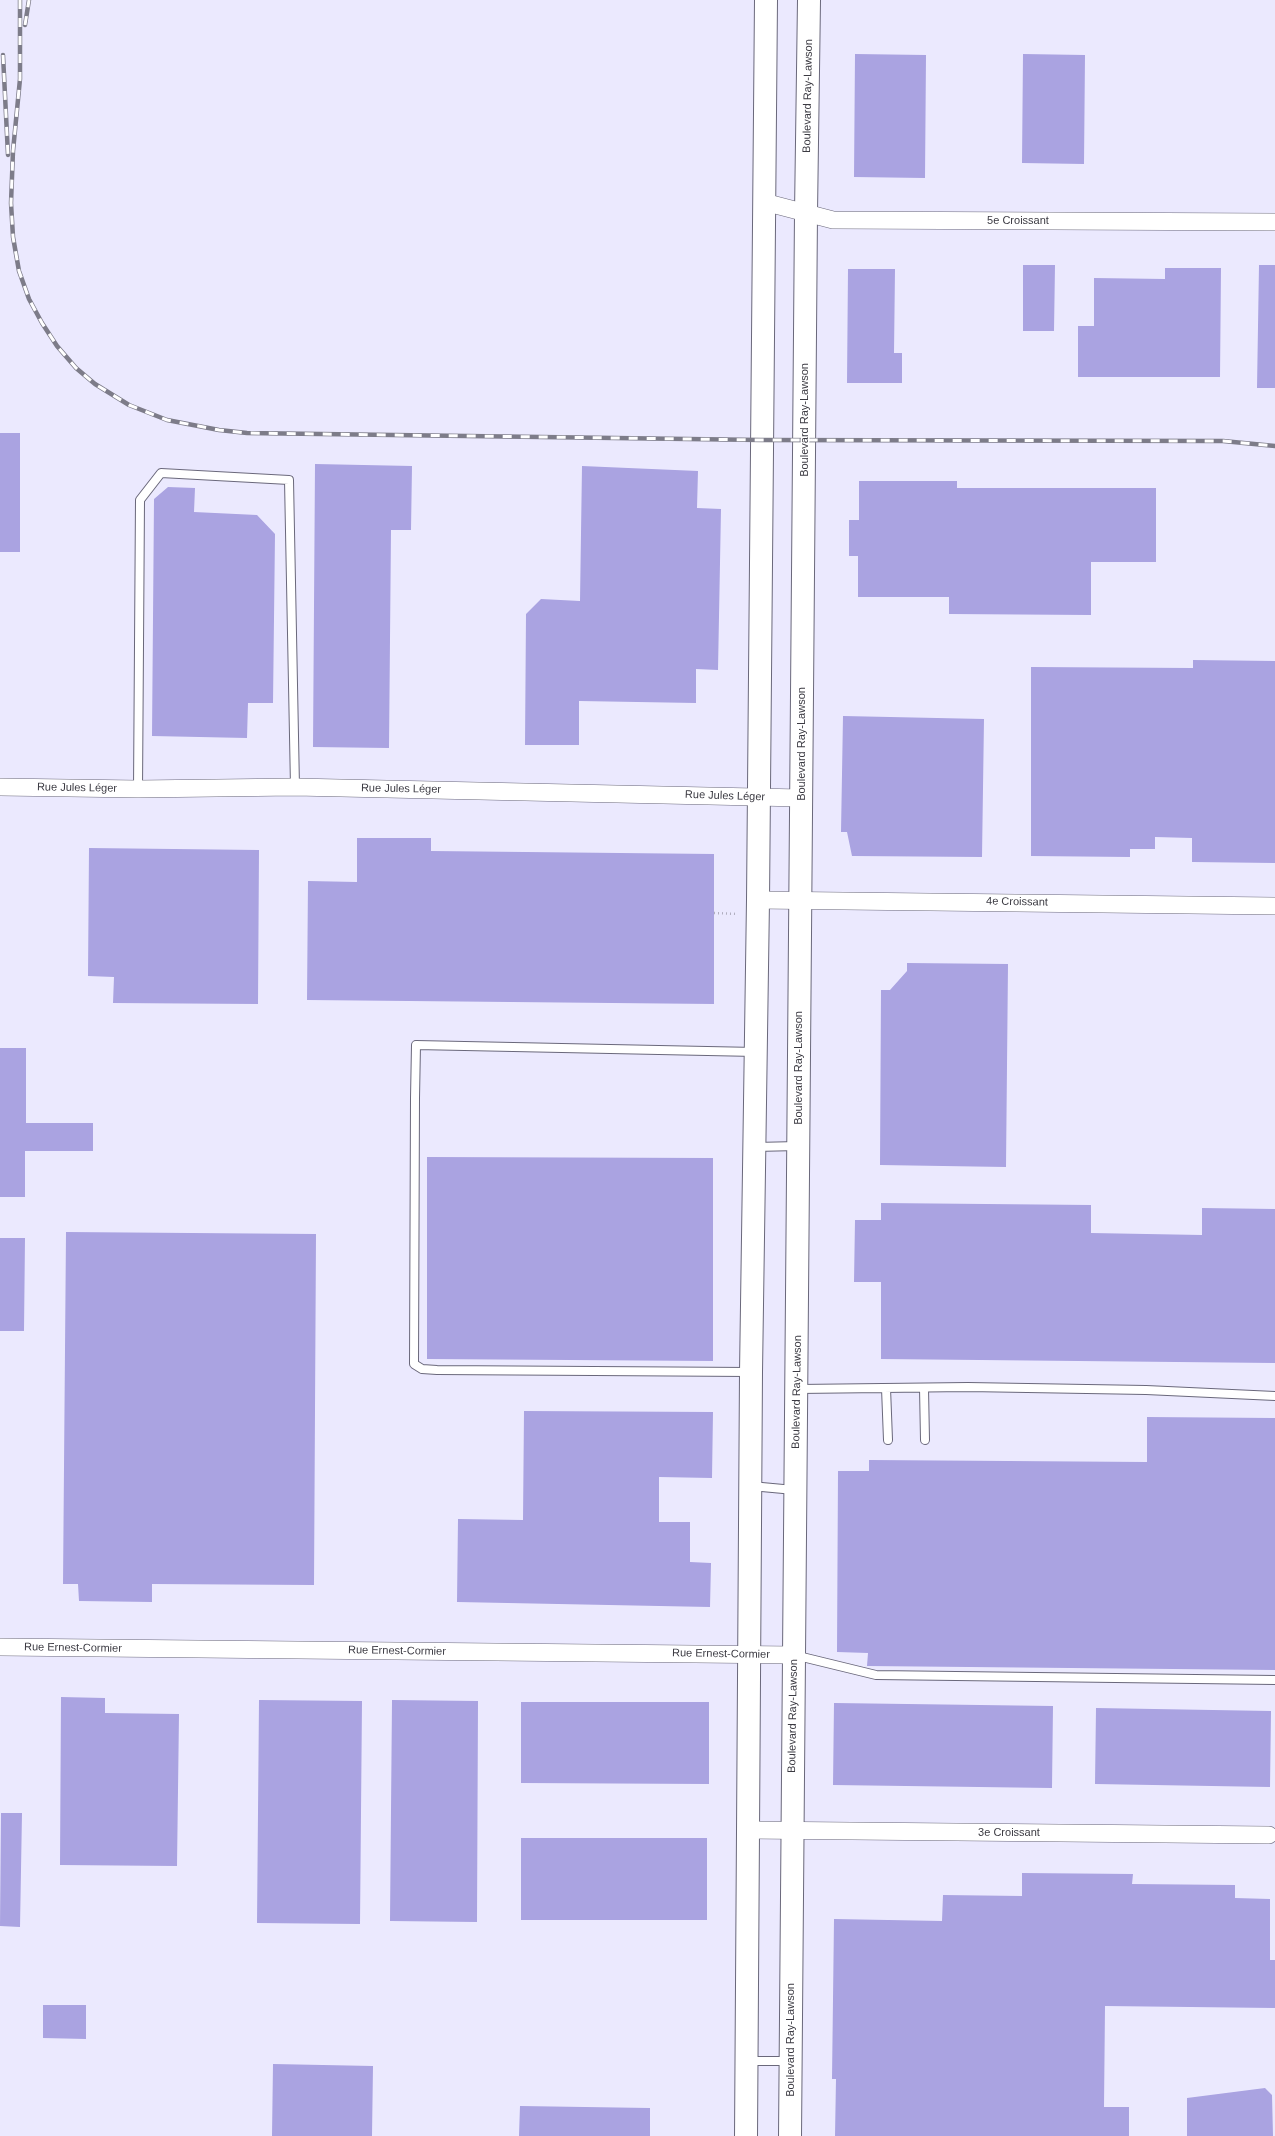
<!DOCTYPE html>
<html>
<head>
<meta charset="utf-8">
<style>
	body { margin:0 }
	canvas { display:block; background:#ebe9fe }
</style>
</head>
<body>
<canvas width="1275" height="2136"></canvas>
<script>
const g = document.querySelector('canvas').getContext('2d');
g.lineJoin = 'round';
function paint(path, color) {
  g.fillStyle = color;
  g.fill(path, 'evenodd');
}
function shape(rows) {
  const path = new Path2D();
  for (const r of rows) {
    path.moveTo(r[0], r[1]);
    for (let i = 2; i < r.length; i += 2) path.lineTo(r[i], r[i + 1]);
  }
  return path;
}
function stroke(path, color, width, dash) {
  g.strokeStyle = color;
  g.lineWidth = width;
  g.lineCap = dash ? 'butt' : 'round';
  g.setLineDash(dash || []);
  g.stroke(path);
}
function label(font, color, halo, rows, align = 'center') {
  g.font = font + ' Helvetica,sans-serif';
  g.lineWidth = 3;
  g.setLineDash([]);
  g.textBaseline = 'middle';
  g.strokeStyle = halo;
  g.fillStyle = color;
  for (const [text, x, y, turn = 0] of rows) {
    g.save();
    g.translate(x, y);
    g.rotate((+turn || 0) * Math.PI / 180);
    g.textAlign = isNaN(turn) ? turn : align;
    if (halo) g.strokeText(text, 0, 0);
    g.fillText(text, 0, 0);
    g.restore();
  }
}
paint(shape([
	[855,54,926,55,925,178,854,177],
	[1023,54,1085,55,1084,164,1022,163],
	[1023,265,1055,265,1054,331,1023,331],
	[1259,265,1275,265,1275,388,1257,388],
	[1165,268,1221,268,1220,377,1078,377,1078,326,1094,326,1094,278,1165,279],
	[848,269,895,269,894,353,902,353,902,383,847,383],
	[0,433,20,433,20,552,0,552],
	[315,464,412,466,411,530,391,530,389,748,313,747],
	[582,466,698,471,697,508,721,509,718,670,696,669,696,703,579,701,579,745,525,745,526,614,541,599,580,601],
	[859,481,957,481,957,488,1156,488,1156,562,1091,562,1091,615,949,614,949,597,858,597,858,556,849,556,849,520,859,520],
	[168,487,195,488,194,512,257,515,275,534,273,703,248,703,247,738,152,736,154,499],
	[1193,660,1275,661,1275,863,1192,862,1192,838,1155,837,1155,849,1130,849,1130,857,1031,856,1031,667,1193,668],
	[843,716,984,719,982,857,852,856,847,832,841,832],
	[357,838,431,838,431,851,714,854,714,1004,307,1000,308,881,357,882],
	[89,848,259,850,258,1004,113,1003,114,977,88,976],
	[907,963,1008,964,1006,1167,880,1165,881,990,890,990,907,971],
	[0,1048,26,1048,26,1123,93,1123,93,1151,25,1151,25,1197,0,1197],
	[427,1157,713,1158,713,1361,427,1359],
	[881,1203,1091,1205,1091,1233,1202,1235,1202,1208,1275,1209,1275,1363,881,1359,881,1282,854,1282,855,1220,881,1220],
	[66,1232,316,1234,314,1585,152,1584,152,1602,79,1601,78,1584,63,1584],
	[0,1238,25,1238,24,1331,0,1331],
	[524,1411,713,1412,712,1478,659,1477,659,1522,690,1522,690,1562,711,1563,710,1607,457,1602,458,1519,523,1520],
	[1147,1417,1275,1418,1275,1670,867,1666,868,1653,837,1652,838,1471,869,1471,869,1460,1147,1462],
	[61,1697,105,1698,105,1713,179,1714,177,1866,60,1865],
	[259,1700,362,1701,360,1924,257,1923],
	[392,1700,478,1701,477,1922,390,1921],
	[521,1702,709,1702,709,1784,521,1783],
	[834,1703,1053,1706,1052,1788,833,1785],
	[1096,1708,1271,1711,1270,1787,1095,1784],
	[1,1813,22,1813,20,1927,0,1926],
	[521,1838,707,1838,707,1920,521,1920],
	[1022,1873,1133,1874,1132,1884,1235,1885,1235,1898,1270,1899,1270,1960,1275,1960,1275,2008,1105,2006,1104,2107,1129,2107,1129,2136,835,2136,836,2079,832,2079,834,1919,942,1921,943,1895,1022,1896],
	[43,2005,86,2005,86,2039,43,2038],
	[273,2064,373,2066,372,2136,272,2136],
	[1265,2088,1272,2095,1273,2136,1187,2136,1187,2098],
	[520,2106,650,2108,650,2136,519,2136]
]), '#aaa3e1');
const lane = shape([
	[138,789,140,500,161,473,289,480,295,787],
	[755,1147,798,1146],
	[750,1372,437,1370,422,1369,414,1364,415,1098,416,1045,756,1052],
	[886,1388,888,1440],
	[924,1388,925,1440],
	[798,1389,968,1387,1146,1390,1275,1396],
	[751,1486,794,1490],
	[794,1655,876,1675,1275,1680],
	[748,2061,790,2061]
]);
const street = shape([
	[764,202,833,220,1275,222],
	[0,787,138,789,295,787,801,798],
	[758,900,1275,906],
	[0,1647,794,1655],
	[748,1830,1269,1835]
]);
const secondary = shape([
	[746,2136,751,1372,758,900,766,0],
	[790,2136,806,213,809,0]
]);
stroke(lane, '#6a687b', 10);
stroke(street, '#6a687b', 18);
stroke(secondary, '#6a687b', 24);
stroke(shape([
	[714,913,738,914]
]), '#b0aebf', 2.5, [1, 3]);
stroke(lane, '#fff', 8);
stroke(street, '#fff', 17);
stroke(secondary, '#fff', 22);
const rail = shape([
	[20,0,20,79,13,151,11,203,13,237,19,271,29,299,42,323,57,346,76,368,95,384,129,405,167,420,219,430,247,433,761,440,1223,441,1275,446],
	[25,25,29,0],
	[3,55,8,155]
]);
stroke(rail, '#7d7c89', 4.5);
stroke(rail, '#fff', 3, [9]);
label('11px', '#3b3a42', '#fff', [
	["Boulevard Ray-Lawson",808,96,-89],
	["5e Croissant",1018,221],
	["Boulevard Ray-Lawson",805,420,-90],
	["Boulevard Ray-Lawson",802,744,-90],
	["Rue Jules Léger",77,788,1],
	["Rue Jules Léger",401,789,1],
	["Rue Jules Léger",725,796,2],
	["4e Croissant",1017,902,1],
	["Boulevard Ray-Lawson",799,1068,-90],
	["Boulevard Ray-Lawson",797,1392,-89],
	["Rue Ernest-Cormier",73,1648,1],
	["Rue Ernest-Cormier",397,1651,1],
	["Rue Ernest-Cormier",721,1654,1],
	["Boulevard Ray-Lawson",793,1716,-89],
	["3e Croissant",1009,1833],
	["Boulevard Ray-Lawson",791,2040,-90]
]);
</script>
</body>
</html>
